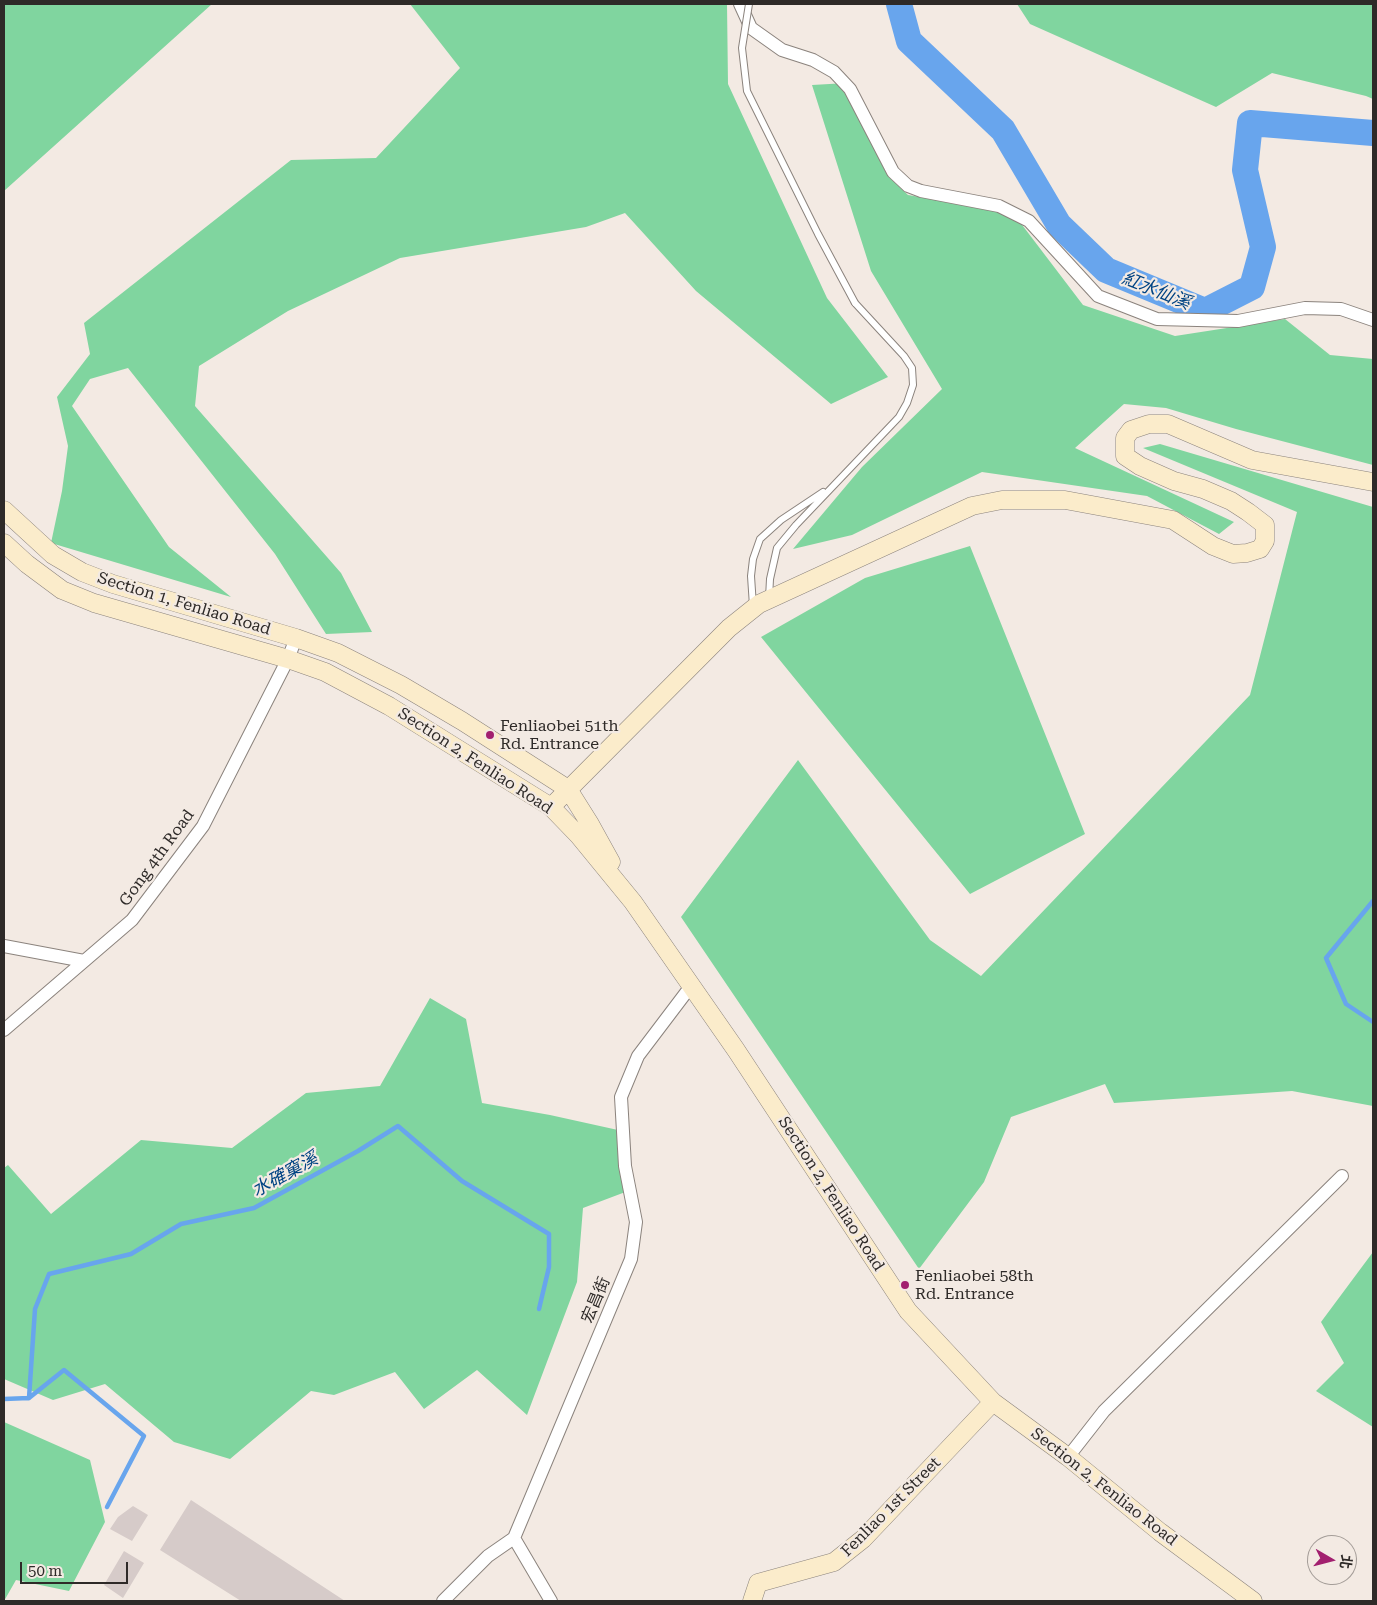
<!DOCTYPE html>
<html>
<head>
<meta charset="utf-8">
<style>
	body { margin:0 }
	#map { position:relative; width:1377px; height:1605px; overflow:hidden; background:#f3eae3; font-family:"Roboto Serif","Noto Sans TC",serif }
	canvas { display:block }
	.frame { position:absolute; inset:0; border:5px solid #2e2a28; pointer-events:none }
	.north { position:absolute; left:1307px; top:1535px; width:50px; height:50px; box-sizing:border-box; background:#f3eae3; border:1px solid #a49d98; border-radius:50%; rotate:98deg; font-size:14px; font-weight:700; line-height:20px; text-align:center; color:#2e2a28 }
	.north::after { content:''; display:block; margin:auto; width:18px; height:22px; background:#a2206f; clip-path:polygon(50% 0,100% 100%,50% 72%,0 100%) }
	.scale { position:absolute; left:20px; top:1562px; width:108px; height:22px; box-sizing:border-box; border:2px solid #2e2a28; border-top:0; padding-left:6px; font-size:15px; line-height:18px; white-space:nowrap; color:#2e2a28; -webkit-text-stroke:4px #f3eae3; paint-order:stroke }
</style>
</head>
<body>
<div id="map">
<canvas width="1377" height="1605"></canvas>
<div class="frame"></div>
<div class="north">北</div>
<div class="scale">50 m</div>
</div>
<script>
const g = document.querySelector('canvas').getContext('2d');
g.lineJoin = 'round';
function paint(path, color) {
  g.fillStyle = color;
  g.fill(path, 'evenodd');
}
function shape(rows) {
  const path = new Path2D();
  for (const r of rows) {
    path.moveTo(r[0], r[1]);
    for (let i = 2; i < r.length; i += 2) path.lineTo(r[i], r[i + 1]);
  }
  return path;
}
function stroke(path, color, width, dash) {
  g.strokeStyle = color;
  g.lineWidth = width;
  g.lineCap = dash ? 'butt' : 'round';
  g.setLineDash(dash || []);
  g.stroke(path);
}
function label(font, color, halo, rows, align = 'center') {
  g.font = font + ' "Roboto Serif","Noto Sans TC",serif';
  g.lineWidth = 4.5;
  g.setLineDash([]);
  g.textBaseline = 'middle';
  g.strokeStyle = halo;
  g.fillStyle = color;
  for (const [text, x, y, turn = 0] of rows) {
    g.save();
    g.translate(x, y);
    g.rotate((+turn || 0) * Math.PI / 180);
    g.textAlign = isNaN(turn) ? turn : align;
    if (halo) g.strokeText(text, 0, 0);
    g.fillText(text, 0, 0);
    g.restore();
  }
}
paint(shape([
	[4,4,212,4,4,191],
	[410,4,727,4,728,84,827,298,888,377,831,404,696,291,625,213,586,227,400,258,288,311,199,366,195,406,341,573,372,632,326,634,275,554,128,368,90,379,72,406,169,547,231,597,51,543,62,491,68,446,57,397,90,354,84,323,291,160,376,158,460,68],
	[1017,4,1373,4,1373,99,1366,96,1272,73,1216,107,1030,24],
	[847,83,890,178,908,195,1013,213,1083,305,1175,336,1285,319,1330,355,1373,359,1373,465,1236,429,1166,408,1124,404,1075,448,1234,522,1219,534,1147,496,982,472,852,535,793,549,862,467,942,389,871,271,812,85],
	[1160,444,1373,507,1373,1106,1292,1091,1114,1103,1105,1084,1011,1117,984,1182,919,1269,681,917,798,760,930,940,981,976,1250,695,1297,512,1143,448],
	[970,546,1085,834,970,894,761,637,865,578],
	[430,998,466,1019,482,1103,550,1115,627,1132,628,1191,583,1208,577,1282,527,1415,477,1370,424,1409,395,1372,334,1395,311,1391,230,1459,174,1442,105,1384,53,1400,4,1379,4,1168,8,1165,51,1214,141,1140,232,1148,306,1093,380,1086],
	[1373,1252,1373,1427,1316,1391,1344,1363,1321,1322],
	[4,1422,90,1460,105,1522,69,1591,16,1580,4,1601]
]), '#80d59f');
stroke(shape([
	[1373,901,1326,958,1346,1004,1373,1022],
	[29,1398,35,1309,49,1274,131,1254,181,1224,254,1208,358,1151,398,1126,462,1181,549,1234,549,1267,539,1309],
	[29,1398,64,1370,144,1436,107,1507],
	[4,1399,29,1398]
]), '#68a5ed', 4.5);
stroke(shape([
	[899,4,909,41,1003,130,1059,225,1106,270,1205,311,1252,287,1263,247,1245,170,1250,123,1373,133]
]), '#68a5ed', 26);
paint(shape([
	[191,1500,345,1601,241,1601,160,1550],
	[133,1506,148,1515,132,1541,110,1529,118,1517],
	[124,1551,144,1563,123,1598,104,1585]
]), '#d6cbc9');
const lane = shape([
	[769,598,770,579,777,548,796,525,899,417,907,403,913,385,912,368,904,356,855,303],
	[753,606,751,576,753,559,760,539,781,520,823,492]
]);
const street = shape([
	[740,4,751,28,782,50,813,60,834,72,850,89,893,172,908,186,921,191,999,206,1029,221,1098,296,1157,319,1238,321,1305,308,1341,309,1373,320],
	[4,946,84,961],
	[4,1030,132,920,203,826,288,659,296,638],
	[1068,1457,1104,1411,1342,1176],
	[514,1538,551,1601],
	[443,1601,488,1556,514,1538,631,1259,636,1222,625,1166,621,1097,638,1056,691,986]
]);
const secondary = shape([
	[4,510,53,555,82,572,113,584,296,638,338,653,401,685,462,721,568,789,590,824,611,862],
	[4,543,27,564,62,590,94,603,288,659,325,672,389,706,551,807,579,836,633,902,736,1050,908,1311,993,1402,1068,1457,1160,1532,1253,1601],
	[551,807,729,628,759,604,972,506,1002,500,1065,500,1173,520,1213,546,1233,554,1247,553,1260,549,1265,541,1265,525,1248,512,1231,501,1203,489,1174,481,1140,466,1125,456,1125,438,1131,430,1149,424,1168,424,1252,460,1373,482],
	[752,1601,758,1583,834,1562,863,1539,993,1402]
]);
stroke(lane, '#8b837d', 8);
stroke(street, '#8b837d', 14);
stroke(secondary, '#8b837d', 19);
stroke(lane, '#fff', 6);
stroke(street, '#fff', 12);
stroke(secondary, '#fbeccb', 18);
const laneBridge = shape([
	[749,4,742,48,747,91,818,234,855,303]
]);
stroke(laneBridge, '#8b837d', 8, []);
stroke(laneBridge, '#fff', 6);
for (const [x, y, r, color] of [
	[490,735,5,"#a2206f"],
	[905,1285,5,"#a2206f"]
]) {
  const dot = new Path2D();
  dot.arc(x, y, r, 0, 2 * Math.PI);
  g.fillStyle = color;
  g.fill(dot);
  stroke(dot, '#f3eae3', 2);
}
label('16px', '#2e2a28', '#f3eae3', [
	["Section 1, Fenliao Road",184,604,17],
	["Section 2, Fenliao Road",475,761,33],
	["Gong 4th Road",157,858,-54],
	["Section 2, Fenliao Road",831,1194,57],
	["宏昌街",596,1300,-67],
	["Section 2, Fenliao Road",1104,1487,38],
	["Fenliao 1st Street",891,1507,-45]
]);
label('16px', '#2e2a28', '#f3eae3', [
	["Fenliaobei 51th",500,726],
	["Rd. Entrance",500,744],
	["Fenliaobei 58th",915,1276],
	["Rd. Entrance",915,1294]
], 'left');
label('italic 18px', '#004383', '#f3eae3', [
	["紅水仙溪",1156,291,22],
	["水確窠溪",285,1175,-29]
]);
</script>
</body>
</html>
